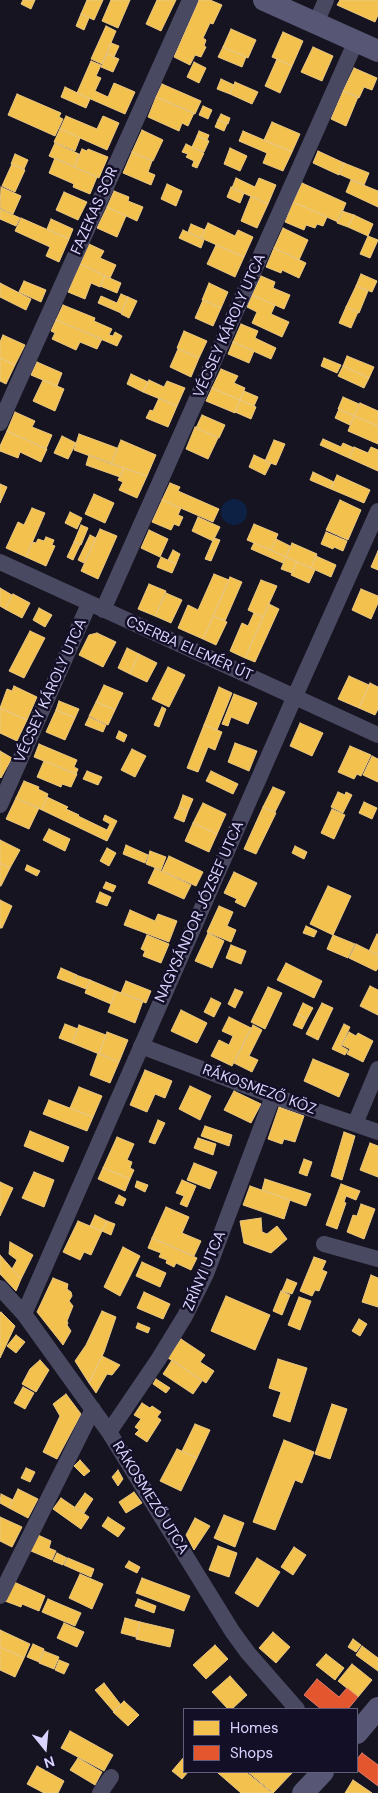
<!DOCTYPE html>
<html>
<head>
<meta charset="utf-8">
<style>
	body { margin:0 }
	#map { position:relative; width:378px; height:1793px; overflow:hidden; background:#161421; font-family:"DM Sans",sans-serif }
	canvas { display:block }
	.legend { position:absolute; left:183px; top:1708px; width:175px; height:65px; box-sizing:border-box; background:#130f26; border:1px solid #625e7d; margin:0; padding:6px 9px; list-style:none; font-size:15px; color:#d9d4ff }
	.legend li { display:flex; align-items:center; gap:10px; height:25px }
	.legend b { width:25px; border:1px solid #625e7d }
	.north { position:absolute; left:20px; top:1723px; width:50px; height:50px; -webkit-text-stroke:4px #130f26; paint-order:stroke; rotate:163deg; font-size:14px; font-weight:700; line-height:20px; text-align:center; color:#d9d4ff }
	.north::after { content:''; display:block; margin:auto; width:18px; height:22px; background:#d9d4ff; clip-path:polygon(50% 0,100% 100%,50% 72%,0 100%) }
</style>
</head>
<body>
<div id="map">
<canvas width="378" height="1793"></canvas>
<ul class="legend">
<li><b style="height:14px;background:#f2c14e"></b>Homes</li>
<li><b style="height:14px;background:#e4572e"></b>Shops</li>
</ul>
<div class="north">N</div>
</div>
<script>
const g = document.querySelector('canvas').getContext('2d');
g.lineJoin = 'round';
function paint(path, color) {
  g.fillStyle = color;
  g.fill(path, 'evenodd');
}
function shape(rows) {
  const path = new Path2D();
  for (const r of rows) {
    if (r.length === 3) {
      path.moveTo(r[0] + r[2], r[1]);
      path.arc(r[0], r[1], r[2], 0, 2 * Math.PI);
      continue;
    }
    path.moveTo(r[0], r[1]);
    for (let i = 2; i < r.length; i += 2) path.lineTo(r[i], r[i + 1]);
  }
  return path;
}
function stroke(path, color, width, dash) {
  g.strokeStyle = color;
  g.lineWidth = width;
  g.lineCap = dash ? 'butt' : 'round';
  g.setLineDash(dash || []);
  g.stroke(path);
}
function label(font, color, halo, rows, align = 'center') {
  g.font = font + ' "DM Sans",sans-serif';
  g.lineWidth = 5;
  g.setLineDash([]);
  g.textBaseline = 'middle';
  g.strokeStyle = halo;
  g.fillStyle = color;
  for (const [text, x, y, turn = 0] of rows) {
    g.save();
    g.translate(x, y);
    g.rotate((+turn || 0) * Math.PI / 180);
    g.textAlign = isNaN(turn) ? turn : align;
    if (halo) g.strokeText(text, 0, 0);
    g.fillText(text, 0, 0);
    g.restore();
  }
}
paint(shape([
	[234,512,13]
]), '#0d2144');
const homes = shape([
	[23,0,35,0,31,9,21,4,23,0],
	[87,0,103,0,94,20,81,14,87,0],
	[111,0,130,0,118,28,102,21,111,0],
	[157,0,176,0,161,31,146,24,157,0],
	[199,0,210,0,222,5,213,24,210,23,203,38,206,40,204,46,206,47,201,57,195,55,190,65,174,57,199,0],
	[340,0,378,0,378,15,375,22,337,5,340,0],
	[81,14,89,18,84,30,76,26,81,14],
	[106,26,116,31,102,64,91,59,106,26],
	[231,29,256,40,248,58,223,47,231,29],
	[283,32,303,41,292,66,272,57,283,32],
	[111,43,119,46,114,57,107,54,111,43],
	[223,47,246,57,242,67,218,57,223,47],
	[313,47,333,56,322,81,301,72,313,47],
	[107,54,119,59,113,72,101,67,107,54],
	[277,59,292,66,280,93,265,86,277,59],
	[91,61,101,65,96,76,101,78,95,91,108,97,114,83,135,92,125,114,77,93,91,61],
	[194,62,206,68,199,83,187,77,194,62],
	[354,68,377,78,372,90,364,87,359,98,343,91,354,68],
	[221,79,234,85,230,94,217,89,221,79],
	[235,82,258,92,252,104,230,94,235,82],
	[162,84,201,101,195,114,156,97,162,84],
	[65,87,90,99,86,108,61,97,65,87],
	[343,91,358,97,346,126,331,119,343,91],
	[17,94,61,113,59,117,63,119,55,136,8,115,17,94],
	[156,97,194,113,188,126,182,123,179,131,148,117,156,97],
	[203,106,212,110,208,119,199,115,203,106],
	[221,114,230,118,228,124,218,120,221,114],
	[66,116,97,129,103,116,119,123,107,150,60,129,66,116],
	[218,120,227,124,224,131,215,127,218,120],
	[272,122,300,134,292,152,264,140,272,122],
	[60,129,80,138,75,151,54,142,60,129],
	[142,130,163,140,153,161,132,152,142,130],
	[199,131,209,135,207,140,197,136,199,131],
	[243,131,292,152,283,171,263,163,267,153,239,141,243,131],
	[197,136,209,141,204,152,192,147,197,136],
	[55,143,79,154,74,167,49,156,55,143],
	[186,144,204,153,197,168,192,166,194,161,186,157,188,154,182,152,186,144],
	[230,148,247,156,240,171,224,164,230,148],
	[82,149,87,151,88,149,108,157,99,178,74,167,82,149],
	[318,151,344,163,339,175,313,163,318,151],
	[132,152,152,161,148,172,155,175,151,185,123,173,132,152],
	[15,154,28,160,24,169,11,164,15,154],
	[55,158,97,177,90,194,73,187,74,184,49,173,55,158],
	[344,163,369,173,364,185,339,174,344,163],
	[12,164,25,170,15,192,2,186,12,164],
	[236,178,255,187,259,178,276,185,268,204,232,188,236,178],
	[351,180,378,191,378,207,346,192,351,180],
	[302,183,346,203,338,222,293,202,302,183],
	[167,184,182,191,176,206,161,199,167,184],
	[1,187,21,196,13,214,0,208,1,187],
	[231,187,244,193,240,203,227,197,231,187],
	[114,191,129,197,128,201,143,207,137,221,107,207,114,191],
	[64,192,87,202,78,220,56,210,64,192],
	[251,196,268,204,257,228,241,221,251,196],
	[293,202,327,217,323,226,317,224,315,228,306,225,304,230,285,222,293,202],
	[107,207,126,216,117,237,97,228,107,207],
	[0,209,20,218,16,226,0,219,0,209],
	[342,211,354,215,348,227,337,223,342,211],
	[354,215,373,224,368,236,348,227,354,215],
	[21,218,69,239,59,262,46,256,50,247,15,231,21,218],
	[51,219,73,229,69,239,47,229,51,219],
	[208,223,235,236,238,230,253,237,244,257,201,238,208,223],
	[191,224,205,230,201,238,188,232,191,224],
	[283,228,308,240,299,260,274,248,283,228],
	[183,230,204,240,201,248,179,238,183,230],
	[368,236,378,240,370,258,360,254,368,236],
	[89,244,104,251,100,258,116,265,110,278,80,264,89,244],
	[216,245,244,257,235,277,207,264,216,245],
	[274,248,306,263,299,278,282,270,281,273,266,267,274,248],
	[80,264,105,276,100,287,91,283,85,299,68,292,80,264],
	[361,274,377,281,372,292,356,286,361,274],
	[105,276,121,283,117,293,100,286,105,276],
	[261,276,275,282,273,288,290,295,284,309,252,295,261,276],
	[24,281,46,290,41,302,19,292,24,281],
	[0,283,31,299,26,310,0,297,0,283],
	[209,283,228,292,221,308,202,300,209,283],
	[356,286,368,291,359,313,346,307,356,286],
	[121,294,128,297,121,313,98,303,101,296,117,303,121,294],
	[252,295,275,305,271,314,289,322,282,337,252,323,257,312,247,307,252,295],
	[128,297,137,301,129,318,121,314,128,297],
	[203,300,221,308,213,326,195,318,203,300],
	[63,305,95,318,94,321,112,329,109,335,113,336,115,332,122,336,117,346,56,320,63,305],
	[346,307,358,312,351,328,339,323,346,307],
	[56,320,102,339,97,349,80,342,76,350,52,339,55,333,51,331,56,320],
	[241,324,258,331,255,338,276,348,271,359,233,342,241,324],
	[184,331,207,341,199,358,177,348,184,331],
	[3,335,25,345,15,365,0,358,0,342,3,335],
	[233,342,254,351,249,363,228,354,233,342],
	[178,349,199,358,191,377,170,367,178,349],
	[347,356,374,367,369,378,343,366,347,356],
	[0,358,15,365,6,384,0,381,0,358],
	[324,358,341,365,337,373,321,366,324,358],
	[37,362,62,373,57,386,31,375,37,362],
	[343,366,369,378,364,388,338,376,343,366],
	[221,369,238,376,234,383,245,388,240,400,212,388,221,369],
	[131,374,148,382,143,392,127,384,131,374],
	[43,380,64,389,55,411,33,401,43,380],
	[149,380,164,387,167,381,185,388,177,406,143,392,149,380],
	[212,388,240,400,235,413,206,401,212,388],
	[244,391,258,397,254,406,240,400,244,391],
	[343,397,359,404,354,416,338,409,343,397],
	[159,398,177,406,168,427,146,418,150,410,153,411,159,398],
	[240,400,256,407,251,419,235,412,240,400],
	[360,403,378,411,378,426,354,416,360,403],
	[339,409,354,416,350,425,335,418,339,409],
	[15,412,35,421,32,427,52,435,46,449,7,431,15,412],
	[202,415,225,425,219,438,196,428,202,415],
	[354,416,378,426,378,444,348,431,354,416],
	[195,427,218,438,208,459,186,449,195,427],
	[7,431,47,449,41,462,20,452,18,458,0,451,0,446,7,431],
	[79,434,117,448,111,464,74,450,79,434],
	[62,436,76,443,68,459,54,453,62,436],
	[323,439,341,447,343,443,354,448,349,458,320,445,323,439],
	[121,440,156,455,147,476,111,464,121,440],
	[274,440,285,444,276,465,265,461,274,440],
	[354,447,368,453,371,447,378,450,378,471,349,458,354,447],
	[89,455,124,468,120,477,86,465,89,455],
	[254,455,271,463,265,475,249,467,254,455],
	[124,468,147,476,137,498,119,490,123,482,118,480,124,468],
	[313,472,334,482,331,489,310,480,313,472],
	[337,475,370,490,364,503,331,489,337,475],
	[170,483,180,487,178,491,219,509,213,522,162,500,170,483],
	[0,484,7,487,0,503,0,484],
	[94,494,114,503,105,523,85,514,94,494],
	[162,500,181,508,178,515,183,517,179,526,174,524,171,530,152,522,162,500],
	[340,500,361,510,348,540,326,530,340,500],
	[32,508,45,513,26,557,6,548,18,522,24,525,32,508],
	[70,512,82,518,77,529,65,523,70,512],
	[198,517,220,527,213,541,192,531,198,517],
	[254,524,278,534,271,550,247,540,254,524],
	[81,525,88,528,81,545,74,542,81,525],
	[100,529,117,536,98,579,81,571,100,529],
	[149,530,168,539,160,557,141,548,149,530],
	[326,532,347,541,343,551,334,547,333,549,321,544,326,532],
	[90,535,96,538,84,563,78,560,90,535],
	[46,537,54,540,52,545,55,546,46,566,26,557,32,542,36,543,38,539,44,541,46,537],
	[214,538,220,540,211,561,205,559,214,538],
	[276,539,290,546,286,557,271,550,276,539],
	[74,542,80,545,73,560,67,557,74,542],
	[254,543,286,557,283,563,251,549,254,543],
	[292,543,317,554,311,568,286,557,292,543],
	[173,550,180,554,176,564,168,560,173,550],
	[378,551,378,570,371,567,378,551],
	[316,556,336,565,331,577,311,568,316,556],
	[161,557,176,564,172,573,157,567,161,557],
	[286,557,297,562,292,573,281,569,286,557],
	[297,562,315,570,309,583,291,575,297,562],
	[214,574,229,580,203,639,178,628,188,605,198,610,214,574],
	[230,577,242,582,225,621,213,616,230,577],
	[261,580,277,586,263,617,248,610,261,580],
	[149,584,166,591,155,616,138,609,149,584],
	[0,588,12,595,5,609,0,606,0,588],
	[361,589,378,596,378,603,371,619,352,610,361,589],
	[166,593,182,600,171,623,155,616,166,593],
	[13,594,30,603,22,618,5,609,13,594],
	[269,604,279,609,255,662,245,658,269,604],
	[39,608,52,615,45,627,33,620,39,608],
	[254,613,263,617,245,658,230,651,242,623,248,626,254,613],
	[213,616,227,622,216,645,203,639,213,616],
	[30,631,45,638,24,678,9,671,30,631],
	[97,633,116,642,103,667,79,655,89,635,97,633],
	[127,648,139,654,130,674,118,668,127,648],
	[139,654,157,663,147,682,130,674,139,654],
	[168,667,185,675,169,707,152,699,168,667],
	[349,676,369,685,359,708,338,699,349,676],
	[370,683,378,687,378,709,375,715,359,708,370,683],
	[104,685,123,693,115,710,96,702,104,685],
	[14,686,37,697,27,720,0,708,7,689,12,691,14,686],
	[219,687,232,693,217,730,204,725,219,687],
	[234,694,257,703,248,724,231,717,228,726,222,724,234,694],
	[59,701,79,709,75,718,56,710,59,701],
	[96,702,115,710,108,725,89,716,96,702],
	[162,707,166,709,159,727,154,725,162,707],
	[0,708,27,720,17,741,0,733,0,708],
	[56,710,75,718,65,740,46,732,56,710],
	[89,717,106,725,103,732,85,725,89,717],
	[300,723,323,733,312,756,290,746,300,723],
	[204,725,222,732,215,750,208,747,198,772,187,768,204,725],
	[119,731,127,735,124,742,116,738,119,731],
	[235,743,257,751,249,771,228,762,235,743],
	[39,744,77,760,74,767,78,769,76,774,34,757,39,744],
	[350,746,371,755,361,776,357,774,354,779,338,772,350,746],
	[132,749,146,756,135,777,121,770,132,749],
	[0,751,12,758,1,778,0,777,0,751],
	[372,756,378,759,378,782,363,775,372,756],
	[44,761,77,774,71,787,62,784,61,787,37,777,44,761],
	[87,771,102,777,98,785,83,779,87,771],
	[211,771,238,784,233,794,206,781,211,771],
	[24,781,39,787,38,789,48,794,42,810,16,798,24,781],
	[273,787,285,792,275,812,263,807,273,787],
	[338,792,345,795,346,792,352,795,343,813,331,807,338,792],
	[183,795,193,799,188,811,179,807,183,795],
	[47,797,68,807,66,809,79,815,78,816,107,830,110,824,103,820,105,815,117,821,107,841,42,810,47,797],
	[16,798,39,808,29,829,6,819,16,798],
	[364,802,377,808,372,819,359,813,364,802],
	[203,803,226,814,217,834,193,823,203,803],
	[179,807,188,811,184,822,174,818,179,807],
	[263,807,276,813,256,854,244,849,263,807],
	[332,809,345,815,334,839,321,833,332,809],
	[193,823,217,834,209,852,185,841,193,823],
	[49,829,70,839,65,851,43,840,49,829],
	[0,840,20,850,10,868,0,863,0,840],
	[126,845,148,855,145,863,123,854,126,845],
	[295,846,307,852,304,859,292,853,295,846],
	[107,848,116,853,109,866,100,861,107,848],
	[150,851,166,857,161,870,146,864,150,851],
	[169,856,203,872,196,886,162,871,169,856],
	[0,863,10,868,1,886,0,886,0,863],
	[27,865,40,871,37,876,25,870,27,865],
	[155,868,191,885,184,899,148,883,155,868],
	[234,872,257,883,245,907,235,902,237,899,224,893,234,872],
	[106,882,116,886,113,892,103,888,106,882],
	[328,886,351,896,333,935,310,924,328,886],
	[100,892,111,897,107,906,96,902,100,892],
	[0,900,12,906,2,928,0,928,0,900],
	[219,906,233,912,227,926,236,930,231,942,207,932,219,906],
	[130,910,155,921,158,914,177,921,169,942,124,925,130,910],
	[306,926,317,931,314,937,303,933,306,926],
	[208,933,224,941,212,968,195,961,208,933],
	[377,934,378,935,378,955,369,951,377,934],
	[147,935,169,944,161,963,143,956,145,951,141,949,147,935],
	[333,935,355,944,348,958,327,949,333,935],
	[356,944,378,955,378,968,376,971,349,958,356,944],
	[231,945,246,951,241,964,226,958,231,945],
	[286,963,322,981,314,998,277,980,286,963],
	[61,968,77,975,73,984,57,978,61,968],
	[76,975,90,980,86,989,73,984,76,975],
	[90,980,116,991,111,1004,85,993,90,980],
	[126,981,151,991,146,1003,121,993,126,981],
	[370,986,378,990,378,1015,360,1006,370,986],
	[268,987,282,993,265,1029,251,1022,268,987],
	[235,989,243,992,235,1008,228,1004,235,989],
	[116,991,143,1001,135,1023,108,1012,116,991],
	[211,998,221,1003,214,1017,204,1012,211,998],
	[303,1003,313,1008,307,1019,298,1014,303,1003],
	[322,1003,333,1008,318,1040,306,1034,322,1003],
	[181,1010,207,1023,197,1043,171,1031,181,1010],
	[298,1014,307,1019,302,1029,293,1025,298,1014],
	[229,1017,251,1028,232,1066,211,1056,219,1040,229,1045,233,1036,222,1031,229,1017],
	[65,1024,78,1029,72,1043,59,1038,65,1024],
	[344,1024,350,1027,341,1046,348,1050,345,1055,332,1049,344,1024],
	[79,1025,106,1035,99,1054,72,1043,79,1025],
	[253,1025,262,1030,249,1056,258,1060,252,1072,234,1063,253,1025],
	[107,1032,128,1040,119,1062,99,1054,107,1032],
	[349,1032,356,1036,358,1033,373,1041,363,1062,347,1054,350,1049,342,1045,349,1032],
	[98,1053,119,1062,110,1083,90,1075,98,1053],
	[313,1059,349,1074,339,1097,304,1081,313,1059],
	[145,1070,172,1081,165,1098,155,1094,147,1112,130,1105,145,1070],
	[190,1086,211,1096,200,1120,179,1109,190,1086],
	[79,1087,102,1096,93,1117,70,1108,79,1087],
	[234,1091,261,1104,251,1123,224,1110,234,1091],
	[49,1100,93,1117,87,1131,43,1114,49,1100],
	[279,1107,304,1116,295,1142,284,1139,282,1144,268,1139,279,1107],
	[158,1120,165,1123,155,1144,149,1142,158,1120],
	[205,1126,232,1135,229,1146,201,1136,205,1126],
	[30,1131,69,1147,63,1162,24,1146,30,1131],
	[344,1132,355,1136,342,1180,331,1176,344,1132],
	[117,1137,134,1144,127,1160,132,1162,130,1168,134,1170,130,1179,103,1168,117,1137],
	[198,1138,216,1144,213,1155,194,1148,198,1138],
	[370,1143,378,1146,378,1177,360,1170,370,1143],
	[304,1159,312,1162,307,1176,299,1173,304,1159],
	[194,1163,217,1172,210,1189,187,1180,194,1163],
	[103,1168,130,1179,125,1191,98,1179,103,1168],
	[34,1172,54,1180,44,1207,22,1198,34,1172],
	[265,1179,311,1194,306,1206,262,1190,265,1179],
	[182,1180,196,1186,187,1207,180,1204,184,1196,176,1193,182,1180],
	[137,1181,148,1185,145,1192,135,1187,137,1181],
	[0,1182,13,1188,0,1216,0,1182],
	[341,1184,360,1191,356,1200,346,1196,344,1202,346,1203,337,1229,326,1225,341,1184],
	[250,1186,290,1200,284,1219,243,1205,250,1186],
	[119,1195,126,1199,123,1206,115,1203,119,1195],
	[361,1204,375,1209,364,1239,347,1232,353,1215,357,1216,361,1204],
	[166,1207,189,1217,182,1233,201,1241,194,1256,152,1238,166,1207],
	[95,1215,107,1221,102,1231,90,1226,95,1215],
	[261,1218,262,1232,267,1234,277,1226,287,1239,271,1253,244,1243,240,1221,261,1218],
	[78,1221,102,1231,91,1255,84,1252,80,1260,63,1252,78,1221],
	[107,1221,115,1224,111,1235,102,1231,107,1221],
	[152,1238,197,1258,191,1270,176,1263,174,1267,166,1263,167,1260,159,1257,161,1253,148,1248,152,1238],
	[10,1242,33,1255,21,1279,12,1269,17,1260,9,1254,10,1242],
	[123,1247,140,1256,120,1296,104,1287,123,1247],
	[0,1255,21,1279,16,1291,0,1274,0,1255],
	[314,1257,326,1261,322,1270,327,1272,319,1291,315,1290,312,1296,300,1291,314,1257],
	[142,1262,166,1273,160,1287,136,1276,142,1262],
	[371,1275,378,1278,378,1307,362,1302,371,1275],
	[53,1278,68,1284,67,1289,71,1292,72,1296,69,1301,73,1306,67,1321,68,1323,67,1325,71,1331,63,1345,37,1312,53,1278],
	[287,1279,297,1283,292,1294,282,1291,287,1279],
	[281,1291,290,1295,282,1315,273,1311,281,1291],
	[144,1292,170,1304,163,1319,137,1308,144,1292],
	[226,1296,270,1315,255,1350,211,1331,226,1296],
	[299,1297,311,1301,300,1330,288,1325,299,1297],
	[102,1311,116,1317,104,1352,89,1383,75,1361,86,1345,102,1311],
	[1,1312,15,1326,0,1358,0,1313,1,1312],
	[359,1319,367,1324,360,1336,352,1331,359,1319],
	[138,1323,150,1328,148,1333,136,1328,138,1323],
	[16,1335,25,1342,16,1353,7,1346,16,1335],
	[181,1339,205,1355,200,1362,214,1371,206,1383,168,1358,181,1339],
	[102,1356,120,1365,112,1375,107,1374,96,1393,89,1383,102,1356],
	[278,1359,307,1368,290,1422,273,1416,281,1392,269,1388,278,1359],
	[40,1360,49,1370,36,1392,22,1384,30,1369,40,1360],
	[172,1360,202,1381,193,1394,163,1374,172,1360],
	[156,1379,170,1388,166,1393,153,1384,156,1379],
	[23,1387,34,1393,25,1409,14,1403,23,1387],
	[66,1394,81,1414,57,1459,43,1452,60,1416,53,1404,66,1394],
	[142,1403,150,1408,152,1406,161,1412,157,1417,161,1420,147,1442,135,1434,139,1430,135,1427,141,1419,134,1415,142,1403],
	[332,1404,347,1409,330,1459,315,1454,332,1404],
	[195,1424,210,1430,197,1458,182,1451,195,1424],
	[284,1440,314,1452,302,1483,295,1480,275,1530,253,1522,284,1440],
	[177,1449,197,1458,181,1491,160,1481,177,1449],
	[80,1460,90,1471,84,1476,74,1466,80,1460],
	[26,1468,35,1472,30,1482,21,1478,26,1468],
	[118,1470,123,1479,118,1486,112,1477,118,1470],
	[18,1489,38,1499,28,1518,9,1508,18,1489],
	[134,1492,142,1503,126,1513,119,1502,134,1492],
	[85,1493,93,1499,84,1513,75,1507,85,1493],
	[1,1494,13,1500,9,1508,0,1503,1,1494],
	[61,1498,89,1517,81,1529,53,1509,61,1498],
	[224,1515,244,1523,235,1547,214,1538,224,1515],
	[0,1517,22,1527,12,1547,0,1541,0,1517],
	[108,1517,125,1528,118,1537,102,1526,108,1517],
	[195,1518,210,1526,194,1550,186,1535,195,1518],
	[38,1535,51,1541,49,1548,56,1551,52,1560,31,1551,38,1535],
	[218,1546,237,1553,229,1577,209,1570,218,1546],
	[294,1547,306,1555,293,1575,281,1567,294,1547],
	[57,1553,67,1558,63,1565,53,1561,57,1553],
	[68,1558,94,1569,91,1577,64,1565,68,1558],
	[257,1558,280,1572,258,1607,235,1593,257,1558],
	[129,1561,140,1567,137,1573,125,1567,129,1561],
	[80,1574,103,1584,92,1609,69,1598,80,1574],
	[142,1578,190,1596,184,1611,136,1593,142,1578],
	[14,1582,45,1596,39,1611,22,1604,21,1607,5,1601,14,1582],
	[48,1599,81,1613,75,1626,42,1612,48,1599],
	[138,1599,156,1606,154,1613,135,1606,138,1599],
	[125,1618,140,1622,136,1637,121,1633,125,1618],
	[140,1622,174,1630,170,1647,136,1639,140,1622],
	[64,1623,84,1632,77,1647,57,1638,64,1623],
	[0,1630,30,1644,24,1658,0,1647,0,1630],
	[273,1632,290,1647,276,1663,259,1648,273,1632],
	[353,1639,361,1645,356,1652,348,1647,353,1639],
	[33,1644,44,1649,39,1662,27,1657,33,1644],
	[215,1645,228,1659,206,1679,193,1665,215,1645],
	[362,1646,378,1658,378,1671,356,1655,362,1646],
	[0,1647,24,1658,15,1677,0,1670,0,1647],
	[44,1651,59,1657,54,1669,39,1663,44,1651],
	[326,1654,344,1668,335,1680,316,1665,326,1654],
	[59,1660,69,1664,64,1674,55,1670,59,1660],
	[352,1664,372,1680,358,1697,338,1681,352,1664],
	[230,1676,247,1695,232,1709,228,1709,212,1692,230,1676],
	[104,1683,121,1705,114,1712,95,1690,104,1683],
	[124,1701,139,1715,128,1726,113,1712,124,1701],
	[70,1731,113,1755,104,1771,61,1748,70,1731],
	[184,1757,184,1772,188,1772,182,1779,172,1771,184,1757],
	[78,1758,102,1772,95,1785,70,1770,78,1758],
	[37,1766,64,1781,58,1793,44,1793,27,1784,37,1766],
	[219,1772,246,1772,272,1793,241,1793,218,1773,219,1772],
	[248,1772,293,1772,273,1793,248,1772],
	[353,1780,372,1793,345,1793,353,1780]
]);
paint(homes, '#f2c14e');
stroke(homes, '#eac783', 1);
const shops = shape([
	[317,1679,339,1697,347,1688,358,1697,348,1709,321,1709,304,1695,317,1679],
	[362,1753,378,1765,378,1786,357,1770,357,1759,362,1753]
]);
paint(shops, '#e4572e');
stroke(shops, '#e17c6d', 1);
stroke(shape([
	[316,23,326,0],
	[0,423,190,0],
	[0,562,378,735],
	[103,610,356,41],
	[0,805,89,604],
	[141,1046,273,1096,378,1132],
	[355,1124,378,1069],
	[324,1244,378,1259],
	[0,1288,24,1314,109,1432,232,1631,248,1653,297,1709],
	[24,1314,295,696,378,511],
	[109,1432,158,1360,185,1316,206,1274,273,1096],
	[0,1596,93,1409],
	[100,1793,111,1777]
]), '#4a4962', 16);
stroke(shape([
	[264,0,378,51],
	[357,1733,378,1708],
	[303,1793,323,1772]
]), '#575674', 22);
label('15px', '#d9d4ff', '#130f26', [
	["FAZEKAS SOR",95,211,-66],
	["VÉCSEY KÁROLY UTCA",230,326,-66],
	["CSERBA ELEMÉR ÚT",189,649,24],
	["VÉCSEY KÁROLY UTCA",51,691,-66],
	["NAGYSÁNDOR JÓZSEF UTCA",200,912,-66],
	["RÁKOSMEZŐ KÖZ",259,1090,20],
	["ZRÍNYI UTCA",205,1271,-67],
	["RÁKOSMEZŐ UTCA",150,1498,58]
]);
</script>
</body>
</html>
